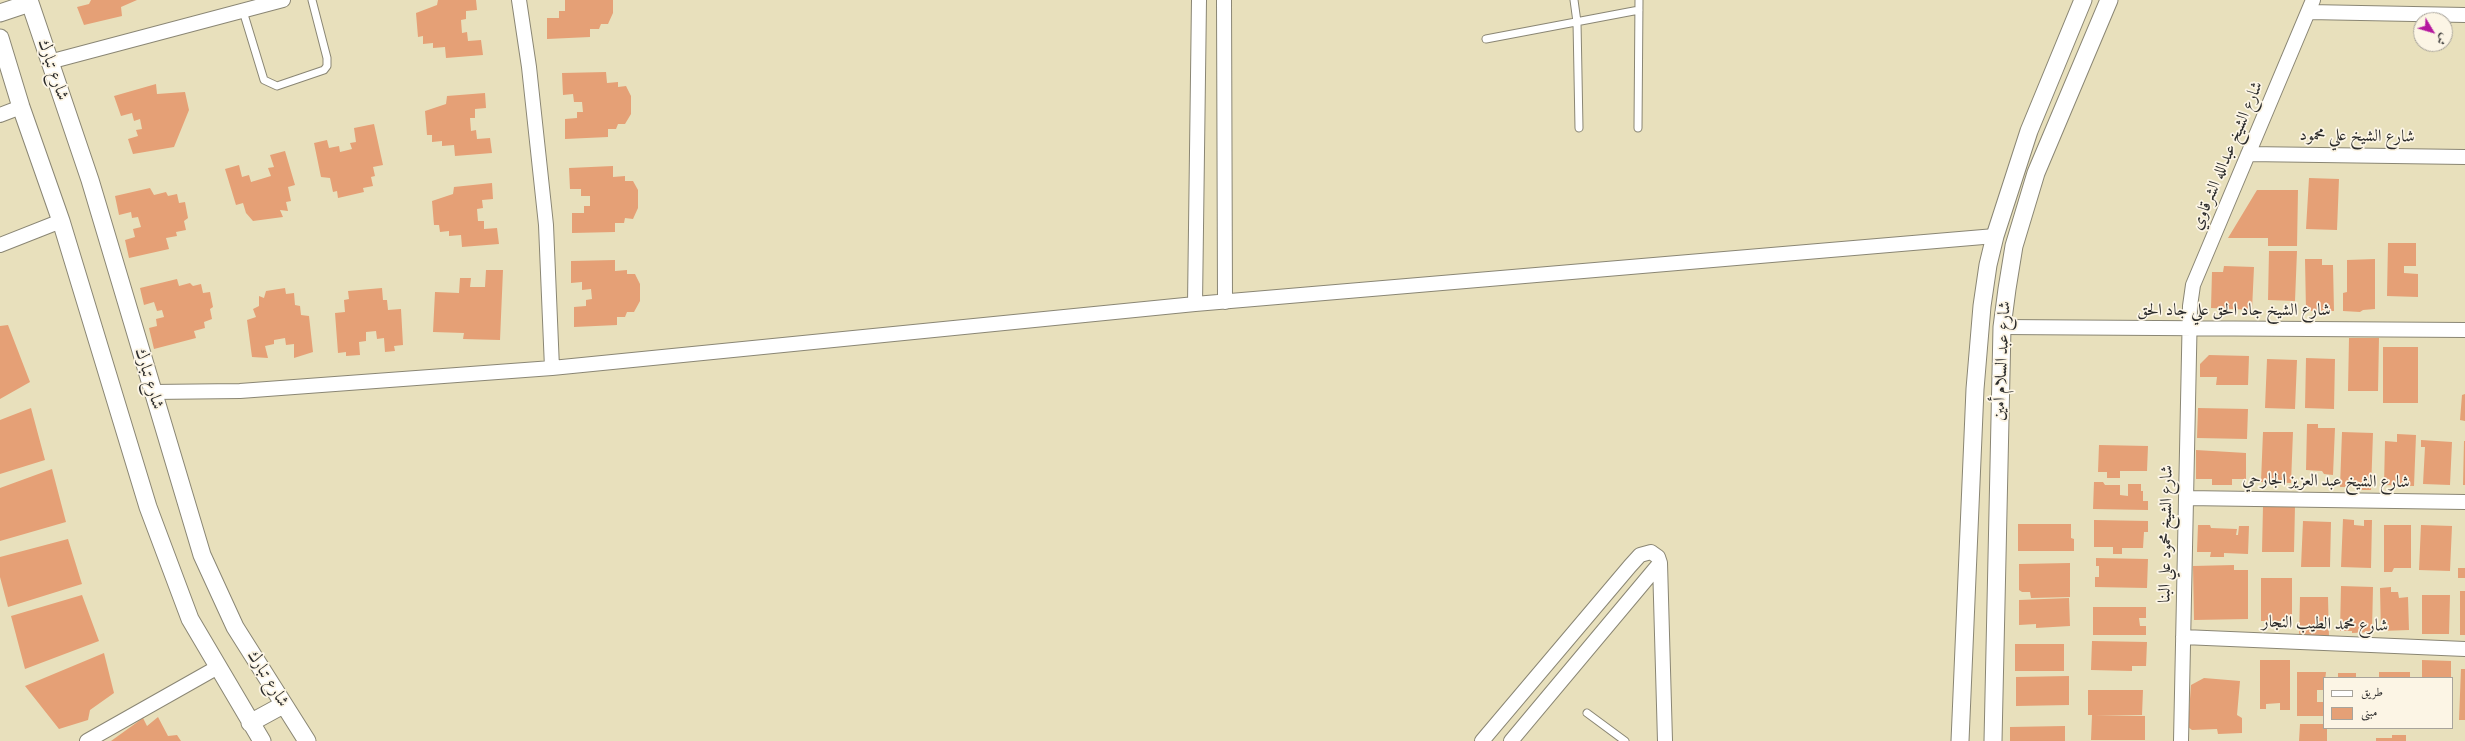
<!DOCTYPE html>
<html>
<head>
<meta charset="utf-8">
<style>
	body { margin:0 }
	#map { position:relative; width:2465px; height:741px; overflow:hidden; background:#e8e0bc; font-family:"IM FELL Double Pica",Amiri,serif }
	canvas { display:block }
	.legend { position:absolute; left:2323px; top:677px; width:130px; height:52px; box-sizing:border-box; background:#fcf5e5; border:1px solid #a8a49b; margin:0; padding:5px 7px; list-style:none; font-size:12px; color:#2b2b2b }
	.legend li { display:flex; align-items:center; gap:8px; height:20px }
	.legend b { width:20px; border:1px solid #a8a49b }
	.north { position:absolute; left:2413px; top:12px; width:40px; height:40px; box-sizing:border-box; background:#fcf5e5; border:1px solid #a8a49b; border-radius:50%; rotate:128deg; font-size:11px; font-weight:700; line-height:16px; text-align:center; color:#2b2b2b }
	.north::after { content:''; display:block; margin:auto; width:14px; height:18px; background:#b5179e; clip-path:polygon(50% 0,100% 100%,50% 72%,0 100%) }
</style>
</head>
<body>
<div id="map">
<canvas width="2465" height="741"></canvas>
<ul class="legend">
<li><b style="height:5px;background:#fff"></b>طريق</li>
<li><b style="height:11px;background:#e5a076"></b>مبنى</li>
</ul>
<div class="north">ش</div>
</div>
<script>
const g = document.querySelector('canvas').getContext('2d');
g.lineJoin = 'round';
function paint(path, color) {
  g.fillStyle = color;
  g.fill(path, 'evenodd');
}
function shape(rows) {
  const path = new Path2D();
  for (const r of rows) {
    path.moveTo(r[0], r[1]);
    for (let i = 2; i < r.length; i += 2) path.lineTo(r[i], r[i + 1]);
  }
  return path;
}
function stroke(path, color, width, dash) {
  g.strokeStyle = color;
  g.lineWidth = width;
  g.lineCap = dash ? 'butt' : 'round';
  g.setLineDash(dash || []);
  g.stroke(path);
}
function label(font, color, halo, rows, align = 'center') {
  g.font = font + ' "IM FELL Double Pica",Amiri,serif';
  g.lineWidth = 3.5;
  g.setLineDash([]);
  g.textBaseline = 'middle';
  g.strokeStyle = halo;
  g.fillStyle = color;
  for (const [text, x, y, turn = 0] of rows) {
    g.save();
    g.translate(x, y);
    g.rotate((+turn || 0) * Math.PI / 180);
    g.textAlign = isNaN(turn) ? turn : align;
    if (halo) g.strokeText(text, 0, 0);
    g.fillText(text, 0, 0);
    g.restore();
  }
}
paint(shape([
	[91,0,137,0,121,7,122,16,84,25,77,7,89,4],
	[438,0,476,0,477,10,466,11,466,19,461,20,462,33,467,32,468,41,481,40,483,55,446,58,445,47,433,48,433,43,423,44,423,36,418,37,416,13,437,5],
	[565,0,613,0,613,13,608,24,601,24,599,29,590,29,590,37,547,39,547,18,559,18,559,11,565,11],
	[606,72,607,83,618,82,618,87,626,86,631,96,631,114,625,124,618,124,616,129,608,129,608,137,565,139,565,119,577,118,577,112,583,112,582,102,574,102,573,94,563,95,562,73],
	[156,84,157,94,185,92,189,110,174,147,133,154,128,139,138,136,136,130,142,129,140,119,134,121,132,113,121,116,114,96],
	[485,93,486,108,475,109,475,118,470,118,471,131,476,130,477,139,490,138,492,153,455,156,454,145,442,146,442,141,432,142,432,135,427,135,425,111,446,104,447,96],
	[374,124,383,165,373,167,375,176,371,177,373,186,363,188,364,192,338,198,337,191,333,192,330,178,321,177,314,143,327,140,329,148,339,146,340,152,352,149,350,143,356,142,354,128],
	[285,151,295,185,288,187,291,201,286,202,288,211,280,210,283,217,253,221,246,213,243,203,236,205,225,169,239,165,242,177,249,175,251,182,271,176,268,168,274,167,270,155],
	[613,166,613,177,625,176,625,181,633,181,638,190,638,208,633,219,625,218,624,223,615,223,615,232,572,233,572,213,584,213,584,206,590,206,590,196,581,196,581,189,570,189,569,168],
	[2309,178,2339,179,2337,230,2306,229],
	[492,183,493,199,482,200,483,208,477,209,478,221,484,221,484,229,497,228,499,244,462,247,461,235,449,236,449,231,440,232,439,225,434,225,432,201,453,194,454,187],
	[150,188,154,195,166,192,168,196,177,194,179,203,185,202,188,218,184,221,186,230,176,232,177,236,166,238,169,249,129,258,125,240,135,237,133,229,141,227,138,217,132,218,131,212,119,215,115,196],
	[2257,190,2298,190,2297,246,2268,246,2268,238,2228,238],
	[2388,243,2416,243,2416,266,2404,266,2404,273,2418,274,2418,297,2387,296],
	[2269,251,2297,251,2295,301,2268,300],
	[2305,259,2322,259,2322,265,2333,265,2334,311,2306,311],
	[2375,259,2375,309,2363,310,2360,312,2343,311,2343,293,2347,292,2347,260],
	[615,260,615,271,627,270,627,274,635,274,640,284,640,301,634,312,627,312,625,317,617,317,617,325,574,327,574,307,586,306,586,300,592,299,591,289,582,290,582,282,571,283,571,261],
	[2224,266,2254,267,2252,310,2211,308,2212,272,2223,272],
	[486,270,503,270,500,340,463,339,464,333,433,332,435,292,459,293,460,278,471,278,470,287,485,287],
	[177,279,179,286,190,283,193,286,201,284,203,293,210,292,213,307,210,309,212,319,204,322,205,328,194,331,196,338,154,349,149,328,157,326,156,319,164,317,162,310,157,311,154,302,144,305,140,288],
	[285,288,286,294,294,293,295,305,300,306,301,315,309,316,313,352,294,358,294,344,286,345,285,338,274,340,274,344,265,346,268,358,252,357,247,320,256,317,253,309,259,306,259,296,264,298,266,291],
	[382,288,383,300,387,300,388,310,401,309,403,345,394,346,395,351,385,352,384,338,377,339,376,331,366,332,366,341,359,342,360,355,346,356,346,352,338,353,335,313,345,312,344,300,349,299,348,291],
	[8,325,30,382,0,399,0,326],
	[2349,338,2379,338,2378,391,2348,391],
	[2383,347,2418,347,2418,403,2383,403],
	[2209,355,2249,356,2248,385,2216,385,2217,377,2200,377,2200,364],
	[2306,358,2335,359,2334,409,2305,408],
	[2267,359,2297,360,2295,409,2265,408],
	[2465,394,2465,421,2460,420,2462,395],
	[31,408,45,460,0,474,0,420],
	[2198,408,2248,409,2247,439,2197,438],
	[2307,424,2318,424,2318,428,2335,428,2333,475,2324,474,2322,471,2306,470],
	[2263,432,2293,432,2291,483,2261,482],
	[2342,432,2373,433,2371,490,2362,490,2356,483,2350,487,2340,487],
	[2397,434,2416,435,2414,486,2384,485,2385,441,2397,442],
	[2421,440,2452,442,2450,485,2423,484,2425,447,2421,447],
	[2464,441,2465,441,2465,485,2463,485],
	[2099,445,2148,446,2147,471,2120,471,2120,478,2107,478,2107,472,2098,472],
	[2196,450,2246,453,2246,479,2232,479,2232,485,2212,485,2212,479,2196,479],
	[52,469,66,522,0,541,0,488],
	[2094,482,2103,482,2105,485,2120,485,2120,495,2128,496,2128,484,2141,484,2141,491,2143,491,2143,501,2148,501,2148,510,2093,509],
	[2263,506,2295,506,2294,552,2262,552],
	[2343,519,2354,520,2354,525,2364,526,2364,520,2372,520,2371,568,2341,567],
	[2094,520,2148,521,2148,532,2144,532,2143,548,2122,548,2122,554,2113,554,2113,547,2094,547],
	[2303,521,2331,522,2330,567,2301,567],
	[2018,524,2071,524,2071,538,2074,539,2074,551,2018,551],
	[2198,525,2210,525,2211,528,2237,529,2236,535,2238,535,2239,526,2249,526,2248,554,2224,553,2224,557,2210,557,2211,552,2197,552],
	[2384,525,2411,525,2411,568,2394,568,2392,572,2384,572],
	[2421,525,2452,526,2450,571,2419,570],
	[68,539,82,584,8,607,0,577,0,557],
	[2096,558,2148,559,2147,588,2095,587,2095,577,2099,577,2099,566,2096,566],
	[2070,563,2070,597,2031,598,2030,592,2022,592,2019,590,2019,564],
	[2234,565,2234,570,2248,570,2248,619,2194,620,2193,566],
	[2458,568,2465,568,2465,578,2458,578],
	[2261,578,2292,578,2292,621,2261,621],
	[2341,586,2373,587,2372,632,2352,633,2352,631,2340,631],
	[2391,587,2391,592,2398,592,2399,598,2408,597,2409,630,2381,631,2380,588],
	[2460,591,2465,591,2465,635,2460,635],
	[82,595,99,641,25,669,11,616],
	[2422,595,2450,595,2449,634,2422,634],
	[2300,597,2328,597,2329,638,2299,638],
	[2069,598,2070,626,2036,628,2036,624,2019,625,2019,600],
	[2093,607,2146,607,2146,618,2139,618,2140,626,2146,626,2146,635,2093,635],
	[2092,641,2147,642,2146,666,2132,666,2132,671,2091,670],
	[2015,644,2064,644,2064,671,2015,671],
	[104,653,114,693,90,710,88,720,59,729,25,686],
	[2260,660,2290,660,2290,710,2280,710,2280,703,2266,704,2266,709,2260,709],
	[2422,660,2451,661,2451,678,2422,678],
	[2461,669,2465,669,2465,720,2459,720],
	[2297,672,2326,672,2324,690,2317,690,2317,702,2324,702,2324,716,2297,716],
	[2379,672,2410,672,2410,678,2379,678],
	[2338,673,2356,673,2356,678,2338,678],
	[2069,676,2069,705,2016,706,2016,677],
	[2204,678,2240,681,2237,715,2242,718,2242,733,2218,734,2217,729,2192,730,2188,727,2191,685],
	[2088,690,2143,690,2142,715,2095,716,2145,716,2145,740,2091,740,2092,715,2088,715],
	[158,717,168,736,177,735,181,741,111,741,143,718,147,726],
	[2300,724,2324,724,2324,728,2327,728,2327,741,2299,741],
	[2065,726,2065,741,2010,741,2010,727],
	[2392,735,2406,735,2406,741,2376,741,2376,738,2392,738]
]), '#e5a076');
const service = shape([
	[1574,0,1577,22,1579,128],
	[243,11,264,80,277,86,324,70,327,66,327,58,312,0],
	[1486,39,1639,10],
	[1638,128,1639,0],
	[1587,713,1625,741]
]);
const minor = shape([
	[519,0,529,67,546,225,552,368],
	[1224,0,1225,302],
	[2309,12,2465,15],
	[49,62,283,0],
	[0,115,21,107],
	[2248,154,2465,157],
	[0,245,61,221],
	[1195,304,1199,0],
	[2002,327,2465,330],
	[152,392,240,391,552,368,1195,304,1995,236],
	[2186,498,2465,502],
	[2183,637,2465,649],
	[87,741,218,667],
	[1482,741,1630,566,1640,555,1651,552,1658,557,1660,563,1665,741],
	[1511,741,1660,563],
	[2181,741,2190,306,2193,285,2313,0]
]);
const tertiary = shape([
	[29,0,90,180,202,555,235,627,307,741],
	[0,13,30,3],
	[0,38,21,107,61,221,148,507,190,619,262,741],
	[250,723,283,705],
	[1960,741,1975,389,1982,306,1988,265,1995,236,2029,131,2083,0],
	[1993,741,2002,327,2007,289,2014,246,2036,173,2109,0]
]);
stroke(service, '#8a8674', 9);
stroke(minor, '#8a8674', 16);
stroke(tertiary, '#8a8674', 19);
stroke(service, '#fff', 7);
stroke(minor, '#fff', 14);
stroke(tertiary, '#fff', 17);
label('17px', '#2b2b2b', '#fcf5e5', [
	["شارع تبارك",52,70,71],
	["شارع الشيخ علي محمود",2357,137,1],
	["شارع الشيخ عبدالله الشرقاوي",2228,156,-67],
	["شارع الشيخ جاد الحق علي جاد الحق",2234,311],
	["شارع عبد السلام أمين",2003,361,-87],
	["شارع تبارك",148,379,73],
	["شارع الشيخ عبد العزيز الجارحي",2326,482,1],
	["شارع الشيخ محمود علي البنا",2167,534,-89],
	["شارع محمد الطيب النجار",2325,625,2],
	["شارع تبارك",267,679,58]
]);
</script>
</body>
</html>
